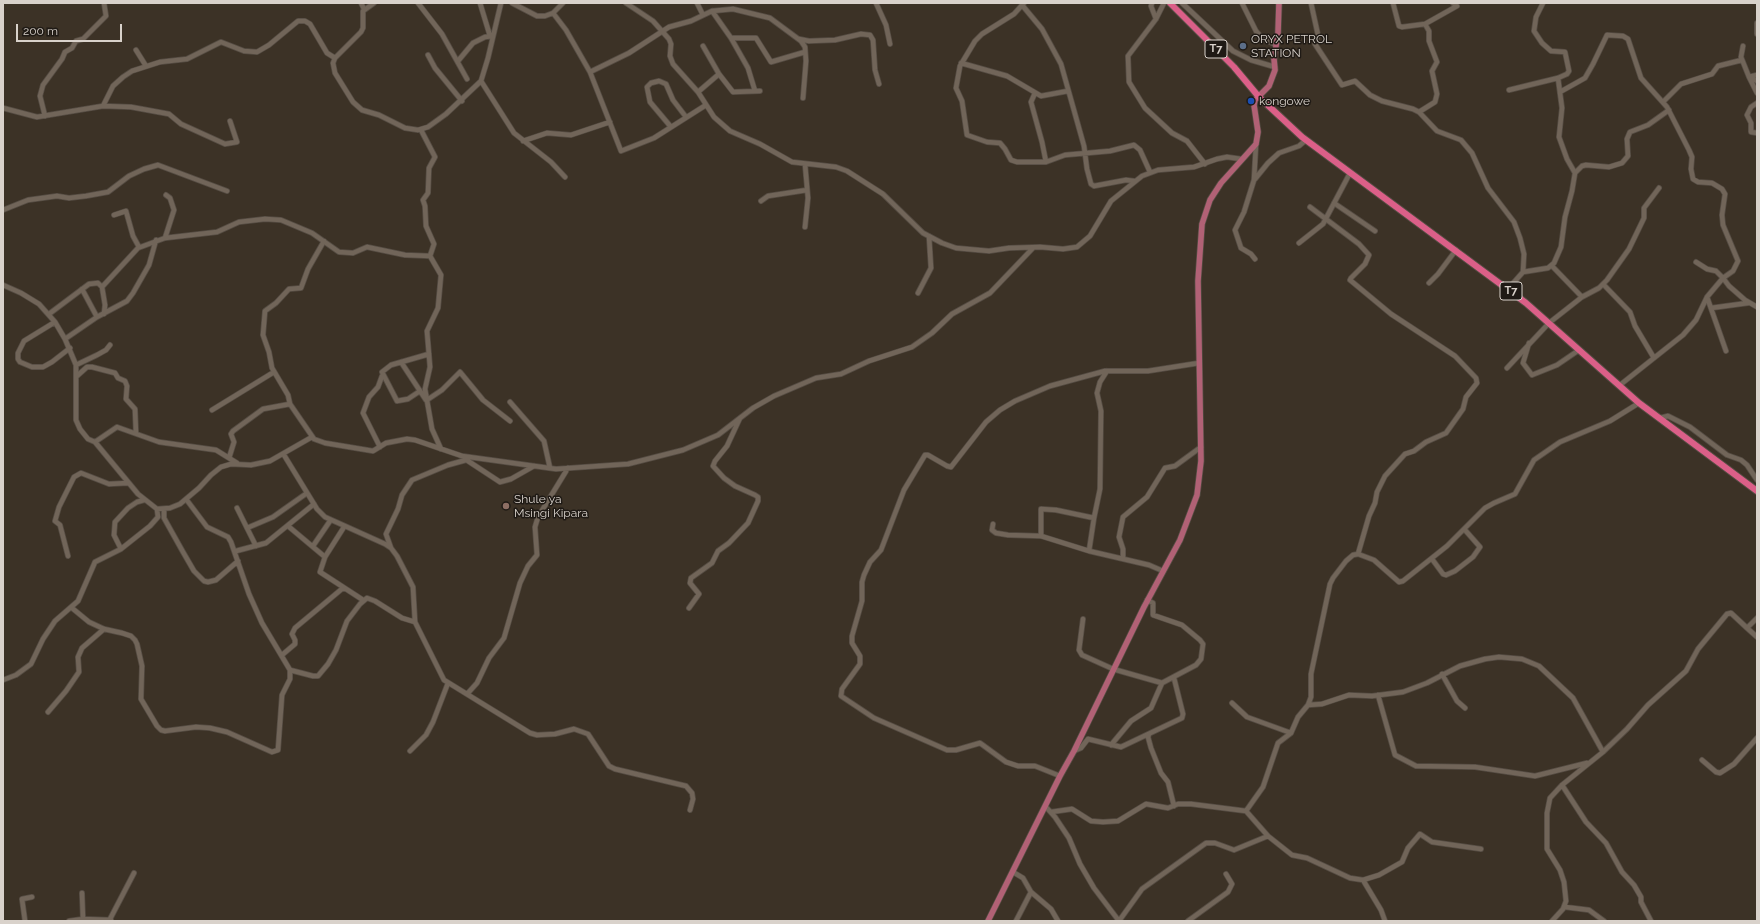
<!DOCTYPE html>
<html>
<head>
<meta charset="utf-8">
<style>
	body { margin:0 }
	#map { position:relative; width:1760px; height:924px; overflow:hidden; background:#3c3226; font-family:Raleway,sans-serif }
	canvas { display:block }
	.frame { position:absolute; inset:0; border:4px solid #d9d2cb; pointer-events:none }
	.scale { position:absolute; left:16px; top:24px; width:106px; height:18px; box-sizing:border-box; border:2px solid #d9d2cb; border-top:0; padding-left:5px; font-size:12px; line-height:14px; white-space:nowrap; color:#d9d2cb; -webkit-text-stroke:3px #1f1a15; paint-order:stroke }
</style>
</head>
<body>
<div id="map">
<canvas width="1760" height="924"></canvas>
<div class="frame"></div>
<div class="scale">200 m</div>
</div>
<script>
const g = document.querySelector('canvas').getContext('2d');
g.lineJoin = 'round';
function shape(rows) {
  const path = new Path2D();
  for (const r of rows) {
    path.moveTo(r[0], r[1]);
    for (let i = 2; i < r.length; i += 2) path.lineTo(r[i], r[i + 1]);
  }
  return path;
}
function stroke(path, color, width, dash) {
  g.strokeStyle = color;
  g.lineWidth = width;
  g.lineCap = dash ? 'butt' : 'round';
  g.setLineDash(dash || []);
  g.stroke(path);
}
function label(font, color, halo, rows, align = 'center') {
  g.font = font + ' Raleway,sans-serif';
  g.lineWidth = 3;
  g.setLineDash([]);
  g.textBaseline = 'middle';
  g.strokeStyle = halo;
  g.fillStyle = color;
  for (const [text, x, y, turn = 0] of rows) {
    g.save();
    g.translate(x, y);
    g.rotate((+turn || 0) * Math.PI / 180);
    g.textAlign = isNaN(turn) ? turn : align;
    if (halo) g.strokeText(text, 0, 0);
    g.fillText(text, 0, 0);
    g.restore();
  }
}
const minor = shape([
	[361,3,364,9],
	[374,3,363,11,363,28,361,32,335,58,333,63,335,73,353,102,362,110,379,115,405,128,418,130,428,127,446,114,481,81,488,58,501,3],
	[418,3,442,34,467,79],
	[480,3,490,36],
	[512,3,537,16,545,16,553,13,563,3],
	[626,3,653,21,669,39,671,44,670,56,673,64,698,92,714,117,730,131,760,144,792,162,836,167,847,171,883,194,923,233,942,243,956,248,989,251,1009,248,1040,247,1063,249,1077,247,1090,236,1111,201,1142,176,1158,170,1194,167,1217,159,1227,157,1241,159],
	[697,3,703,15],
	[876,3,886,25,890,44],
	[1024,3,1014,14,982,34,975,41,960,66,956,88,962,101,967,135,987,142,1000,143,1005,149,1011,160,1017,162,1046,162,1065,155,1110,151,1134,145,1140,150,1150,172],
	[1152,3,1151,6,1156,19],
	[1164,3,1156,19,1128,56,1129,82,1145,108,1172,133,1187,141,1205,164],
	[1182,3,1233,51,1251,60,1275,67],
	[1242,3,1256,31,1262,38,1276,45],
	[1311,3,1318,35,1315,44,1342,85,1355,81,1370,95,1382,101,1413,109,1419,112,1437,131,1461,140,1472,153,1488,188,1514,222,1520,238,1524,254,1523,272,1508,289],
	[1393,3,1399,26,1402,27,1425,24,1457,6,1453,3],
	[1022,5,1042,29,1061,64,1084,146,1087,169,1091,184,1094,186,1126,180,1134,181],
	[712,11,731,38,748,68,755,91],
	[553,13,566,30,590,72,621,151,654,138,706,105],
	[1757,23,1757,34],
	[731,38,756,38,771,62,805,52],
	[799,39,809,41,835,40,861,34,870,35,873,40,875,70,879,84],
	[1743,46,1741,57,1749,77,1757,81],
	[136,50,146,66],
	[428,55,435,68,462,101],
	[458,61,473,43,485,37,493,36],
	[961,63,1007,76,1041,96,1068,91],
	[590,72,629,53,669,27,691,21,712,11,733,9,770,18,801,41,805,47,806,61,803,98],
	[719,74,733,92,760,91],
	[1757,75,1749,77,1757,93],
	[481,81,514,133,551,162,565,177],
	[1509,90,1558,78,1567,74,1569,71,1565,52,1551,51,1542,43,1534,31,1536,17,1543,3],
	[698,92,719,74,703,46],
	[1560,92,1585,78,1593,64,1607,35,1623,36,1628,39,1641,78,1667,107,1689,150,1692,157,1691,169,1693,179,1698,182,1712,183,1722,189,1725,194,1722,215,1723,225,1738,261,1733,271,1723,278,1729,286,1745,300,1757,307],
	[1035,93,1031,102,1042,142,1046,162],
	[1663,102,1681,84,1712,74,1718,66,1742,60],
	[1757,103,1751,107,1747,115,1751,123,1751,132,1757,133],
	[103,106,113,86,123,77,132,71,160,62,187,59,221,42,244,51,257,52,269,45,298,21,305,21,310,24,327,53,335,58],
	[3,108,37,117,103,106,131,107,169,114,181,124,225,144,237,142,230,121],
	[1419,112,1435,102,1437,94,1432,71,1437,62,1429,41,1429,31,1425,24],
	[45,116,40,96,43,85,62,59,65,52,72,48,76,41,83,39,106,16,104,3],
	[671,127,650,102,647,87,651,83,659,81,666,84,673,100,686,117],
	[421,130,435,157,429,168,428,193,423,200,425,206,426,226,434,244,430,256,441,275,438,308,427,331,430,367,425,389,432,429,441,449],
	[523,141,547,133,571,135,610,122],
	[805,164,808,198,805,227],
	[1575,173,1582,166,1586,165,1609,167,1622,163,1628,156,1627,139,1630,132,1648,125,1669,110],
	[1255,179,1268,163,1279,153,1299,146,1306,140],
	[761,201,768,196,807,190],
	[1334,203,1375,231],
	[1310,207,1359,244,1369,255,1365,264,1351,278,1350,280,1391,314,1455,356,1476,378,1477,383,1466,397,1463,409,1446,433,1426,442,1414,451,1405,454,1385,476,1377,492,1375,503,1369,516,1358,554],
	[3,210,28,200,57,196,69,198,86,196,108,192,129,176,144,169,158,165,227,191],
	[114,215,126,211,133,236,139,247],
	[165,238,174,210,170,198,166,195],
	[324,241,308,269,301,288,289,289,276,303,265,311,263,335,269,352,272,368,288,395,290,404,314,439,325,443,373,451,386,443,407,439,415,440,462,456,556,469,628,464,683,450,718,435,753,408,774,396,816,378,841,374,869,361,912,347,932,333,952,314,990,293,1033,248],
	[1299,243,1323,224,1350,173],
	[1255,259,1251,254,1241,248,1235,230,1244,212,1254,180,1256,144],
	[1552,266,1582,297],
	[1523,272,1548,268,1554,263,1561,247,1565,217,1572,191,1575,173,1567,159,1559,137,1562,108,1558,78],
	[1429,283,1438,274,1456,250],
	[1603,284,1630,312,1635,326,1654,358],
	[3,285,21,293,39,304,55,322,65,339,76,365,76,420,80,429,88,439,95,442,138,494,157,509,170,508,180,504,199,488,211,475,221,467,231,464,251,465,270,461,312,437],
	[82,289,97,317],
	[918,293,931,268,929,236],
	[1707,297,1726,351],
	[1711,308,1748,303],
	[49,314,89,284,98,283,102,287],
	[104,314,105,305,102,287,138,248,165,238,217,232,239,222,265,219,281,220,312,233,339,252,353,253,367,247,405,255,430,256],
	[55,322,24,341,18,353,18,359,20,362,32,367,43,367,52,362,70,348],
	[65,339,97,317,127,301,133,293,149,265,156,240],
	[1529,343,1523,363,1532,375,1557,365,1579,350],
	[401,362,426,400],
	[76,365,97,355,106,350,110,345],
	[1507,368,1549,323,1582,297,1599,288,1607,280,1629,249,1644,218,1644,208,1659,188],
	[77,376,87,367,92,367,115,373,118,378,125,381,127,386,126,399,135,409,136,433],
	[1620,385,1683,335,1696,320,1707,297,1723,278,1716,271,1707,269,1696,262],
	[420,391,408,399,397,401,382,372,391,365,429,354],
	[427,400,442,390,460,372,483,400,510,421],
	[510,402,544,441,550,468],
	[212,410,274,372],
	[1660,418,1668,416,1690,427,1727,455,1741,460,1747,465,1757,480],
	[95,442,117,427,159,442,216,450,237,463],
	[380,447,363,413,369,397,378,387,382,376],
	[284,455,317,509,325,517,385,544,391,548,397,556,413,587,415,622,444,680,530,733,537,735,555,734,574,729,588,734,609,766,615,769,686,786,692,793,693,799,690,810],
	[229,458,234,442,231,434,233,431,263,409,290,404],
	[465,459,500,482,511,479,534,466],
	[237,508,256,546],
	[164,509,164,518,183,552,194,571,204,581,208,582,216,580,238,561],
	[993,524,992,530,996,533,1008,535,1041,536,1089,551,1149,565,1163,571],
	[288,526,325,557],
	[344,527,325,557,320,572,363,600],
	[247,528,273,517,307,493],
	[1041,536,1041,509,1056,510,1094,518],
	[313,546,330,521],
	[391,548,386,534,398,509,402,495,412,480,448,465,466,460],
	[121,549,114,535,115,522,128,508,137,502,144,500],
	[236,551,266,543,314,504],
	[1089,551,1094,518,1100,489,1101,411,1097,393,1100,382,1107,371],
	[68,556,60,525,55,521,59,507,74,477,81,473,109,484,128,483],
	[1123,559,1123,549,1119,537,1123,517,1147,497,1165,468,1175,466,1201,447],
	[1432,559,1443,574,1446,575,1455,571,1473,557,1480,547,1465,530],
	[72,608,89,622,104,629,122,633,131,636,135,640,137,644,142,666,141,699,157,726,161,730,165,731,196,727,210,728,227,732,272,752,278,750,282,695,290,679,290,670,262,623,249,594,231,542,228,537,207,527,186,499],
	[689,608,699,594,690,583,691,578,712,563,718,551,729,543,748,523,758,501,758,497,755,495,735,486,724,478,713,466,715,461,727,446,740,418],
	[1083,619,1079,650,1082,655,1113,669,1162,683],
	[1747,628,1757,637],
	[282,655,295,644,295,640,292,634,295,628,343,588],
	[290,670,313,676,318,676,328,664,336,650,347,621,360,604,367,598,375,601,402,618,415,622],
	[1442,674,1457,701,1465,708],
	[3,680,16,675,31,664,43,639,55,621,78,601,95,562,121,549,150,526,158,517,157,509],
	[468,693,477,683,489,658,504,638,520,583,528,566,537,555,535,527,538,517,568,468],
	[1378,695,1395,755,1416,766,1475,767,1535,776,1587,763],
	[1232,703,1247,717,1291,733],
	[1308,705,1322,704,1349,695,1372,696,1403,692,1427,683,1460,666,1485,659,1499,657,1522,659,1539,666,1573,698,1603,752],
	[48,712,66,691,79,672,78,657,82,648,104,629],
	[1149,734,1148,737,1151,748,1161,773,1168,782,1174,806],
	[1111,745,1131,721,1151,708,1162,683,1196,665,1201,659,1203,644,1200,640,1182,625,1153,615,1153,603,1147,600],
	[410,751,426,735,433,722,448,683],
	[1074,751,1081,748,1088,739,1121,747,1182,718,1183,714,1174,678],
	[1702,760,1716,772,1720,773,1734,764,1757,738],
	[1060,776,1035,766,1018,766,1006,762,980,743,956,750,947,750,874,718,841,696,842,689,860,664,860,656,852,643,852,636,862,601,862,582,864,575,870,562,881,550,904,490,925,455,928,455,947,466,951,467,986,422,1000,410,1015,401,1050,386,1105,371,1148,371,1199,363],
	[1562,785,1586,822,1606,843,1622,872,1634,885,1641,897,1641,902,1651,921],
	[1046,807,1055,817,1069,838,1080,864,1094,888,1119,921],
	[1246,811,1263,787,1278,743,1291,733,1298,717,1308,705,1311,697,1311,674,1330,584,1333,578,1346,561,1353,555,1358,554,1374,560,1399,582,1403,581,1447,546,1485,508,1494,503,1515,494,1534,460,1560,442,1610,421,1639,403],
	[1051,812,1072,809,1091,821,1103,822,1118,821,1146,804,1168,808,1178,804,1191,804,1246,811,1268,836,1292,855,1307,858,1350,878,1363,880,1381,910,1385,921],
	[1013,872,1023,878,1031,892,1051,909,1058,921],
	[1363,880,1379,875,1402,862,1408,848,1420,834,1432,842,1481,849],
	[82,893,83,919],
	[1565,907,1589,910,1604,921],
	[25,921,22,899,32,897],
	[69,921,83,919,111,920],
	[109,921,134,873],
	[1016,921,1031,892],
	[1119,921,1142,889,1206,843,1215,843,1234,850,1268,836],
	[1188,921,1228,892,1232,884,1226,874],
	[1552,921,1563,909,1566,901,1564,882,1560,870,1547,849,1547,813,1550,798,1562,785,1603,752,1627,729,1648,705,1686,671,1698,649,1727,614,1731,613,1747,628,1757,618]
]);
const major = shape([
	[988,921,1060,776,1074,751,1144,607,1180,540,1197,495,1201,461,1198,281,1202,224,1210,200,1221,183,1256,144,1258,132,1254,105,1255,100,1269,86,1275,70,1274,59,1278,33,1279,3]
]);
const highway = shape([
	[1170,3,1234,67,1259,97,1302,137,1526,303,1639,403,1757,491]
]);
stroke(minor, '#564d44', 6);
stroke(major, '#564d44', 7);
stroke(highway, '#564d44', 8);
stroke(minor, '#716559', 4.5);
stroke(major, '#b16175', 5.5);
stroke(highway, '#db5f88', 6);
for (const [x, y, r, color] of [
	[1243,46,4,"#5c6f8a"],
	[1251,101,4,"#1a4fb4"],
	[506,506,4,"#8d6e63"]
]) {
  const dot = new Path2D();
  dot.arc(x, y, r, 0, 2 * Math.PI);
  g.fillStyle = color;
  g.fill(dot);
  stroke(dot, '#1f1a15', 1.5);
}
for (const [x, y, w] of [
	[1216,49,22],
	[1511,291,22]
]) {
  const box = new Path2D();
  box.roundRect(x - w / 2, y - 9, w, 18, 3);
  g.fillStyle = '#1f1a15';
  g.fill(box);
  stroke(box, '#d9d2cb', 1);
}
label('bold 11px', '#d9d2cb', null, [
	["T7",1216,49],
	["T7",1511,291]
]);
label('12px', '#d9d2cb', '#1f1a15', [
	["ORYX PETROL",1251,39],
	["STATION",1251,53],
	["kongowe",1259,101],
	["Shule ya",514,499],
	["Msingi Kipara",514,513]
], 'left');
</script>
</body>
</html>
